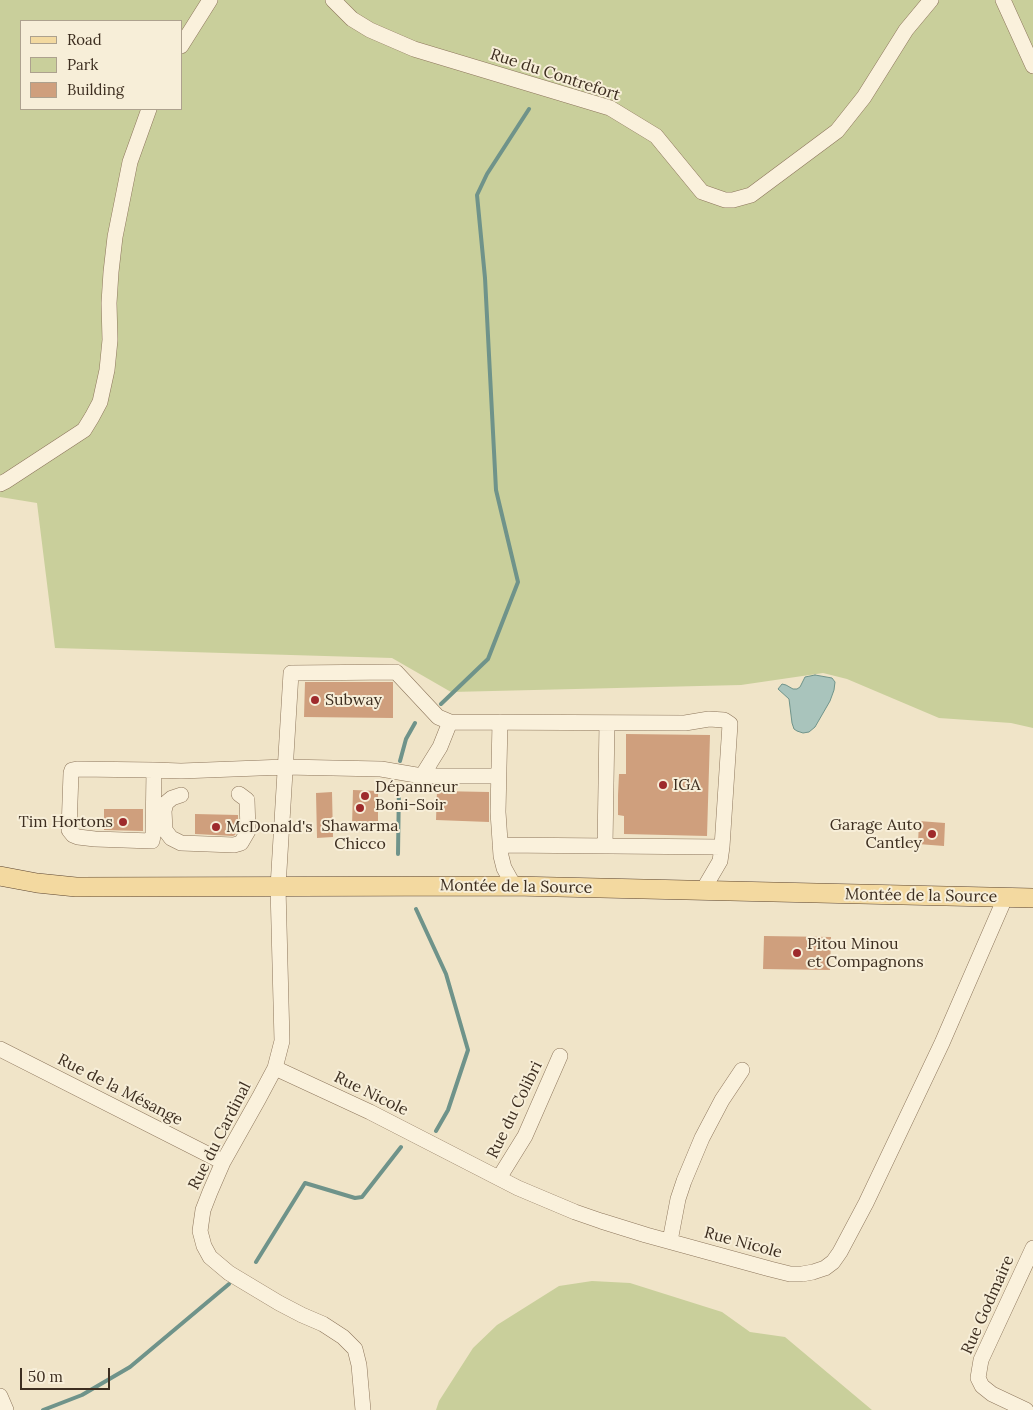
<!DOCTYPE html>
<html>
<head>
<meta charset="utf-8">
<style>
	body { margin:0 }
	#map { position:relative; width:1033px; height:1410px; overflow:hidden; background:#f0e4c8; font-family:Lora,serif }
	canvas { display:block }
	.legend { position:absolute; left:20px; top:20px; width:162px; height:90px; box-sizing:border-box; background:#f7eed8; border:1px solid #ada18e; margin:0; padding:6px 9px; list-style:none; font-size:15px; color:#3d2e20 }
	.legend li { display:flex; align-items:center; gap:10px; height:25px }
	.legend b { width:25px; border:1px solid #ada18e }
	.scale { position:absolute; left:20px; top:1368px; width:90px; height:22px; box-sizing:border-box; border:2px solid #3d2e20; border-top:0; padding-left:6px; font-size:15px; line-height:18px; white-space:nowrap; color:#3d2e20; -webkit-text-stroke:4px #f7eed8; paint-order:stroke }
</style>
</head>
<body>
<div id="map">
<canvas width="1033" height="1410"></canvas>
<ul class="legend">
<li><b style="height:6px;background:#f3d9a0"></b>Road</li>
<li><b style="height:14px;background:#c9cf9b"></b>Park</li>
<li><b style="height:14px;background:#cf9f7d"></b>Building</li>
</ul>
<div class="scale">50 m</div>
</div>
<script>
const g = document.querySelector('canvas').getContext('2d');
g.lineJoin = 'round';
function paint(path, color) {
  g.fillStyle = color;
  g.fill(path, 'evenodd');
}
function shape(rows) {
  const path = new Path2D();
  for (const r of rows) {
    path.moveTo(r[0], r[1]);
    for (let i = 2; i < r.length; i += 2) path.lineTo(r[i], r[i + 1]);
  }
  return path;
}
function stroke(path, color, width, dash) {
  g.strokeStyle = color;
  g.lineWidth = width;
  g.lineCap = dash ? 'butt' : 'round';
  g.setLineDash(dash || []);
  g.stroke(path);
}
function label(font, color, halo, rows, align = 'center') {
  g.font = font + ' Lora,serif';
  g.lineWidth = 4;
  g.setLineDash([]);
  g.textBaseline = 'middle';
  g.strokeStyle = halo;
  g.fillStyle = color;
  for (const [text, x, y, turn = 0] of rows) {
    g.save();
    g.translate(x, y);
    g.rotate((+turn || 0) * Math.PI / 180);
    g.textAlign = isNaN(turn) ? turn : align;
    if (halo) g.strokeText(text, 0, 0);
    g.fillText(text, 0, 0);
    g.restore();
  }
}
paint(shape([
	[0,0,1033,0,1033,728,1011,723,939,718,847,679,823,673,741,685,451,692,392,658,55,648,37,503,0,497],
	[21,21,181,21,181,109,21,109],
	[592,1281,630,1283,722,1312,750,1332,785,1337,872,1410,436,1410,439,1401,473,1348,497,1325,559,1286]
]), '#c9cf9b');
const water = shape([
	[815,675,832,678,835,682,834,690,830,701,815,727,809,732,803,733,797,731,794,729,792,723,789,699,778,689,782,684,786,685,793,689,797,689,800,687,805,677,815,675]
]);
paint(water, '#a9c4bc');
stroke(water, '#6f938a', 1);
stroke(shape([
	[441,704,488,659,518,582,496,490,485,278,477,195,487,174,529,109],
	[400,761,406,739,415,723],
	[398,854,399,784],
	[416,909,446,974,468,1050,448,1110,436,1131],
	[256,1262,305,1183,355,1198,362,1197,401,1147],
	[43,1410,82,1395,130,1367,229,1284]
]), '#6f938a', 4);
paint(shape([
	[305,682,393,682,393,718,304,717],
	[626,734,710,735,707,836,624,834,624,816,618,815,618,795,619,774,626,774],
	[353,790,378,791,378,826,352,826],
	[437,791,489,792,489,822,436,820],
	[332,792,333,837,317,838,316,793],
	[104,809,143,809,143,831,104,830],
	[195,814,238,815,238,830,235,835,233,836,195,834],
	[919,821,945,823,944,846,918,844],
	[764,936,831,937,830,970,763,969]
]), '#cf9f7d');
const minor = shape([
	[333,0,352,19,370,30,414,49,610,108,656,136,702,192,725,200,733,200,751,195,837,131,864,97,906,30,931,0],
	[1003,0,1033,66],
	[181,46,210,0],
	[0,484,6,481,84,430,92,417,100,402,107,370,110,340,109,303,111,272,115,237,130,162,149,109],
	[500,722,498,812,501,856,504,868,514,886],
	[154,770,153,836,152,841,95,839,78,837,73,835,69,830,71,773,72,770,77,769,154,770,181,771,285,767,381,769,422,776,498,776],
	[422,776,440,747,450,722],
	[181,795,172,798,166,803,164,811,165,830,171,838,181,843,234,845,241,843,248,831,247,800,239,794],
	[500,845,722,847],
	[605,846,607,723],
	[0,1049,223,1162],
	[275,1068,370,1112,518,1188,575,1212,601,1221,646,1235,770,1269,790,1274,802,1274,813,1272,825,1268,833,1262,840,1252,866,1203,942,1043,1005,898],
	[499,1178,525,1136,560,1056],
	[670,1241,678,1199,684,1181,702,1138,722,1100,742,1070],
	[0,1396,6,1410],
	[363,1410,359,1365,355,1349,343,1337,323,1324,302,1315,279,1303,229,1273,210,1257,204,1246,200,1231,203,1210,210,1192,223,1162,259,1098,275,1068,282,1041,278,887,291,673,396,672,438,717,450,722,685,723,709,719,724,720,730,724,722,847,720,861,703,890],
	[1026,1410,992,1394,982,1386,978,1378,981,1360,1033,1248]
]);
const major = shape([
	[0,876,37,883,76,887,514,886,1033,898]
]);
stroke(minor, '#8d765c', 16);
stroke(major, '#5b4430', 20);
stroke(minor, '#faf1dc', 15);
stroke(major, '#f3d9a0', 19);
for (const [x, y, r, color] of [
	[315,700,5,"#9e2a2b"],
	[663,785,5,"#9e2a2b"],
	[365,796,5,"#9e2a2b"],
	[360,808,5,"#9e2a2b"],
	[123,822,5,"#9e2a2b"],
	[216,827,5,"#9e2a2b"],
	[932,834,5,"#9e2a2b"],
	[797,953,5,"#9e2a2b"]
]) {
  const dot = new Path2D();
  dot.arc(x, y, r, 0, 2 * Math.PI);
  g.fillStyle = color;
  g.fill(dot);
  stroke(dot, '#f7eed8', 2);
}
label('16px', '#3d2e20', '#f7eed8', [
	["Rue du Contrefort",555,75,18],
	["Montée de la Source",516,887,1],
	["Montée de la Source",921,896,1],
	["Rue de la Mésange",120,1090,27],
	["Rue Nicole",371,1094,26],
	["Rue du Colibri",515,1110,-64],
	["Rue du Cardinal",220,1136,-63],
	["Rue Nicole",743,1243,15],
	["Rue Godmaire",988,1305,-66]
]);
label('16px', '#3d2e20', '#f7eed8', [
	["Subway",325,700],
	["IGA",673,785],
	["Dépanneur",375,787],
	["Boni-Soir",375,805],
	["Tim Hortons",113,822,"right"],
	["Garage Auto",922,825,"right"],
	["Cantley",922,843,"right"],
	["Shawarma",360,826,"center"],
	["Chicco",360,844,"center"],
	["McDonald's",226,827],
	["Pitou Minou",807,944],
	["et Compagnons",807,962]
], 'left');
</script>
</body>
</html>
